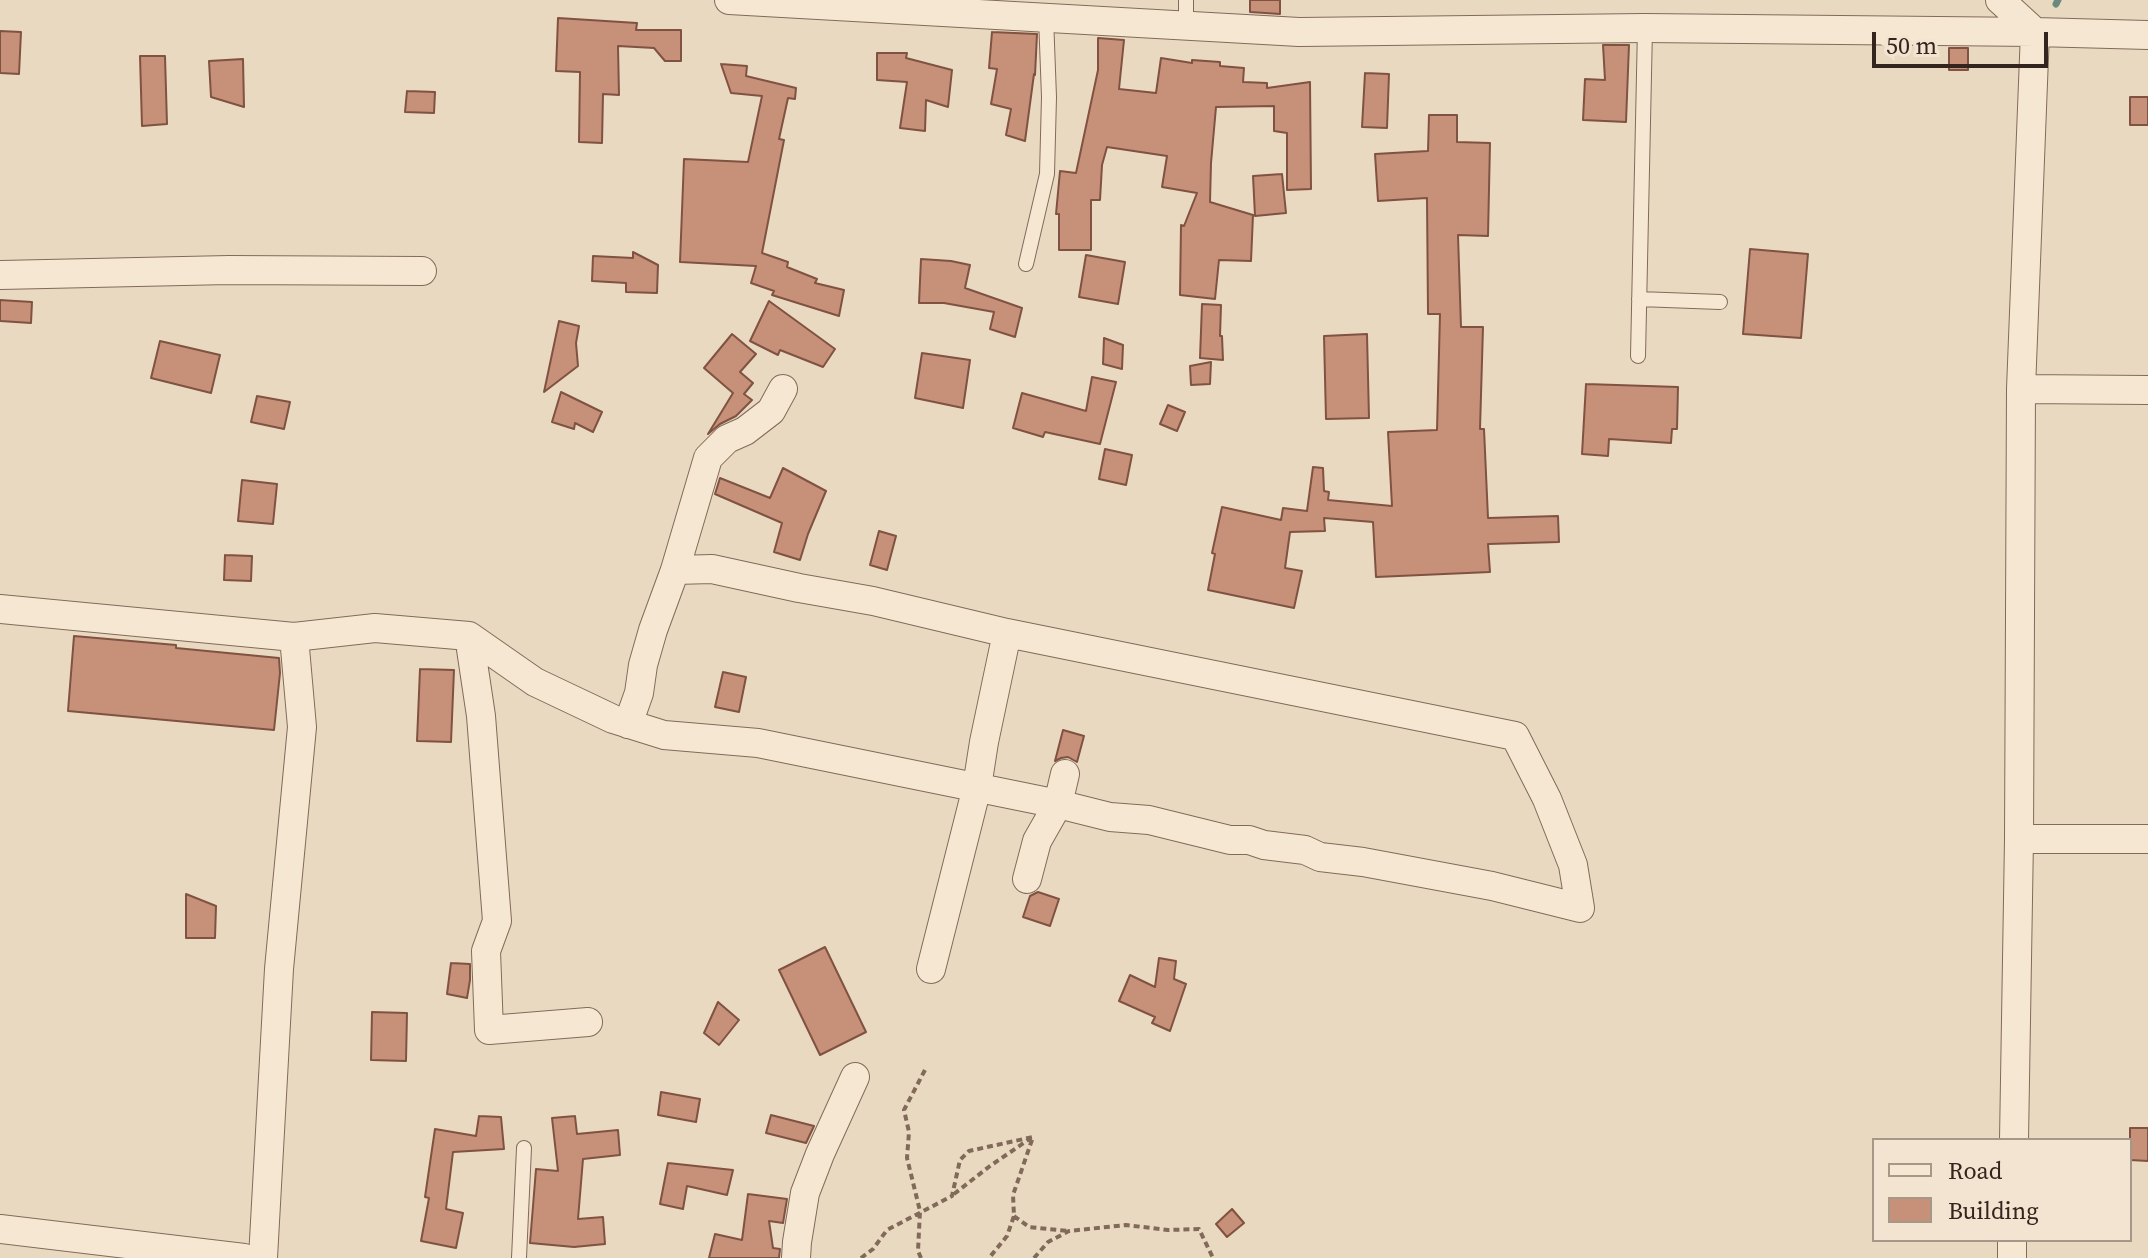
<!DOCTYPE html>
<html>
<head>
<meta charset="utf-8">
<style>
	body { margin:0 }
	#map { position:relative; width:2148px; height:1258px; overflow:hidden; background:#ead9c1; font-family:"Source Serif 4",serif }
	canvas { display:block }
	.legend { position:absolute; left:1872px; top:1138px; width:260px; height:104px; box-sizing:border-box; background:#f2e4d0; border:2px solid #a69888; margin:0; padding:10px 14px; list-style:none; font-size:24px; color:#33251d }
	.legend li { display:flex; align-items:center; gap:16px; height:40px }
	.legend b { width:40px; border:2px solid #a69888 }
	.scale { position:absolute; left:1872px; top:32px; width:176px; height:36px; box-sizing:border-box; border:4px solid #33251d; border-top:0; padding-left:10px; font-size:24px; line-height:28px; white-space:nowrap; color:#33251d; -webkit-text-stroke:6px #f2e4d0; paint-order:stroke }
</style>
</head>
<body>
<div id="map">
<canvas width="2148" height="1258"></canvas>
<ul class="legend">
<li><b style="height:10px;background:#f6e7d3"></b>Road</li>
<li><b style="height:22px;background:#c69079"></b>Building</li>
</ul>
<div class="scale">50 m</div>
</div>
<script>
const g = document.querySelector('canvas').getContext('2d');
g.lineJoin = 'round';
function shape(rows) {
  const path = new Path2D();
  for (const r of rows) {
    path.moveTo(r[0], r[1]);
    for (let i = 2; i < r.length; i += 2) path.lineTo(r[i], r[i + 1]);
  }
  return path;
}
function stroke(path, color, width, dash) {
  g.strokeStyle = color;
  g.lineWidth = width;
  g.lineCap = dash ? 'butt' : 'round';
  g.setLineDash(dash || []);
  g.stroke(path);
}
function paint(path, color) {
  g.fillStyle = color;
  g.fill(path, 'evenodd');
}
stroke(shape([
	[2056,4,2058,0]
]), '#6b8a7e', 7);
const building = shape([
	[1250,0,1280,0,1280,14,1250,12,1250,0],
	[558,18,637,23,636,30,681,30,681,61,665,61,654,48,618,46,619,95,603,94,602,143,579,142,580,72,556,71,558,18],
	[0,31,21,32,19,74,0,73,0,31],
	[992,32,1037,34,1035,75,1034,74,1025,141,1006,135,1011,109,991,104,997,69,989,68,992,32],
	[1098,38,1124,40,1119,89,1156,93,1161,58,1192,63,1192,60,1220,62,1220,66,1244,68,1243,82,1267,83,1267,88,1310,82,1311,189,1287,190,1287,133,1274,131,1274,106,1216,107,1211,163,1210,202,1253,215,1251,261,1219,260,1215,299,1180,295,1181,225,1184,226,1197,193,1162,187,1167,156,1107,147,1102,165,1100,200,1091,200,1091,250,1059,250,1059,214,1056,214,1060,171,1076,173,1098,70,1098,38],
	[1603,45,1629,45,1626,122,1583,120,1585,79,1605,80,1603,45],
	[1949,48,1968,48,1968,70,1949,70,1949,48],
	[877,53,907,53,906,58,952,70,948,107,926,100,925,131,900,128,907,82,877,80,877,53],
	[140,56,165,56,167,124,142,126,140,56],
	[243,59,244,107,211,97,209,61,243,59],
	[721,64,747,66,746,76,796,88,795,99,788,98,779,139,784,140,762,253,788,262,787,267,817,279,815,283,844,290,839,316,772,295,774,291,751,283,756,266,680,262,684,159,748,162,762,96,731,93,721,64],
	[1365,73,1389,74,1387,128,1362,127,1365,73],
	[407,91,435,92,434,113,405,112,407,91],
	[2130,97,2148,97,2148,125,2130,125,2130,97],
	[1429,115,1457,115,1457,142,1490,143,1488,236,1458,235,1461,327,1483,327,1480,429,1484,429,1488,518,1558,516,1559,542,1488,544,1490,572,1376,577,1373,522,1324,518,1325,531,1290,532,1285,568,1302,571,1294,608,1208,590,1215,554,1212,553,1222,507,1281,520,1283,508,1307,511,1313,467,1323,468,1324,491,1329,492,1328,500,1392,506,1388,432,1437,430,1440,314,1428,314,1427,198,1378,201,1375,154,1428,151,1429,115],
	[1282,174,1286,213,1255,216,1253,176,1282,174],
	[1750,249,1808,254,1801,338,1743,334,1750,249],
	[633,252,658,265,657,293,626,292,626,283,592,281,593,256,633,258,633,252],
	[1086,255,1125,262,1118,304,1079,297,1086,255],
	[921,259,951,261,970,265,965,288,1022,308,1015,337,990,329,994,312,944,303,919,303,921,259],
	[0,300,32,302,31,323,0,321,0,300],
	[769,301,835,349,823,367,780,350,778,355,750,341,769,301],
	[1202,304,1221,305,1220,336,1222,336,1223,360,1200,358,1202,304],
	[559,321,579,326,576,343,578,366,544,392,559,321],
	[732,334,756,354,740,372,753,383,744,394,752,400,736,416,720,424,708,434,733,393,704,368,732,334],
	[1367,334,1369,418,1326,419,1324,336,1367,334],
	[1104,338,1123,345,1122,369,1103,364,1104,338],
	[160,341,220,355,211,393,151,378,160,341],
	[922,353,970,360,963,408,915,398,922,353],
	[1211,362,1210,384,1191,385,1190,366,1211,362],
	[1092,377,1116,382,1100,444,1045,432,1043,437,1013,428,1022,393,1086,411,1092,377],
	[1586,384,1678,387,1677,429,1672,429,1671,443,1609,439,1608,456,1582,454,1586,384],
	[561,392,602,412,593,432,575,423,574,429,552,422,561,392],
	[257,396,290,402,284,429,251,422,257,396],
	[1168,405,1185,412,1177,431,1160,424,1168,405],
	[1105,449,1132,455,1126,485,1099,479,1105,449],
	[783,468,826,491,808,534,800,560,774,552,782,523,715,494,720,478,770,498,783,468],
	[242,480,277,484,273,524,238,521,242,480],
	[879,531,896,536,887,570,870,565,879,531],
	[225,555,252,556,251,581,224,580,225,555],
	[74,636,176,645,176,648,279,658,280,673,274,730,68,711,74,636],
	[420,669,454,670,451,742,417,741,420,669],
	[723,672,746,677,739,712,715,707,723,672],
	[1063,730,1084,736,1077,762,1068,757,1061,758,1055,761,1063,730],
	[1038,892,1059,899,1050,926,1023,917,1030,896,1038,892],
	[186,894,216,906,215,938,186,938,186,894],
	[825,947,866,1032,820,1055,779,970,825,947],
	[1159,958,1176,961,1174,979,1186,984,1170,1031,1152,1023,1155,1017,1119,1001,1130,975,1155,987,1159,958],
	[451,963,470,964,470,980,467,998,447,994,451,963],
	[718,1002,739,1020,719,1045,704,1033,718,1002],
	[372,1012,407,1013,406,1061,371,1060,372,1012],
	[661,1092,700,1099,696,1122,658,1115,661,1092],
	[771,1115,814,1126,806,1143,766,1133,771,1115],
	[479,1116,501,1117,504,1149,453,1152,446,1209,463,1213,456,1248,421,1241,429,1198,425,1197,435,1129,476,1136,479,1116],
	[575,1116,577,1134,618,1130,620,1155,583,1159,578,1219,603,1217,605,1244,574,1247,530,1243,536,1169,558,1171,552,1118,575,1116],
	[2130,1128,2148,1128,2148,1161,2130,1160,2130,1128],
	[668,1163,733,1170,727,1195,687,1186,683,1209,660,1204,668,1163],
	[748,1194,787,1199,783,1223,769,1221,773,1248,780,1249,779,1258,709,1258,715,1234,742,1240,748,1194],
	[1232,1209,1244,1223,1227,1237,1216,1224,1232,1209]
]);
paint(building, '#c69079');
stroke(building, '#805241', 2);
const lane = shape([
	[1186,25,1186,0],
	[1026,264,1047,174,1049,97,1046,17],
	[1639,299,1720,302],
	[1638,356,1645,28],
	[519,1258,524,1148]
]);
const street = shape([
	[729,0,1299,32,1645,28,2035,32,2148,35],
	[2000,0,2035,32,2021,389,2019,839,2014,1140],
	[0,275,229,270,422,271],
	[2021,389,2148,390],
	[0,609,294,637,375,628,469,636,535,682,613,719,664,735,758,743,1058,804,1110,817,1149,820,1230,840,1249,840,1264,845,1305,850,1320,857,1363,862,1492,886,1580,908,1573,865,1547,799,1515,736,1007,633,873,601,799,588,712,569,675,570],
	[469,636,481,716,497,921,486,951,489,1030,588,1022],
	[628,724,639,693,643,665,653,630,675,570,708,458,727,439,745,431,771,411,783,389],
	[2019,839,2148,839],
	[1027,879,1037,841,1058,804,1065,774],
	[931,969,977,787,984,742,1007,633],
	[0,1229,244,1258],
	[263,1258,279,969,302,727,294,637],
	[796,1258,797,1242,805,1193,820,1154,855,1077],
	[2012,1258,2012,1240]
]);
stroke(lane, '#826a5a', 16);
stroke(street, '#826a5a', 30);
stroke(shape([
	[954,1194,990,1166,1031,1138],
	[1014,1216,1029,1227,1068,1231],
	[861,1258,873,1249,887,1230,952,1196,960,1160,969,1151,1033,1137,1013,1195,1014,1216,1007,1236,989,1258],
	[921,1258,918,1251,920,1211,907,1158,909,1132,904,1110,926,1068],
	[1034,1258,1048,1242,1069,1231,1126,1225,1168,1230,1199,1229,1213,1258]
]), '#826a5a', 4, [6, 4]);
stroke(lane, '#f6e7d3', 14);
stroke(street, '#f6e7d3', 28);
</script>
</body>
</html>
